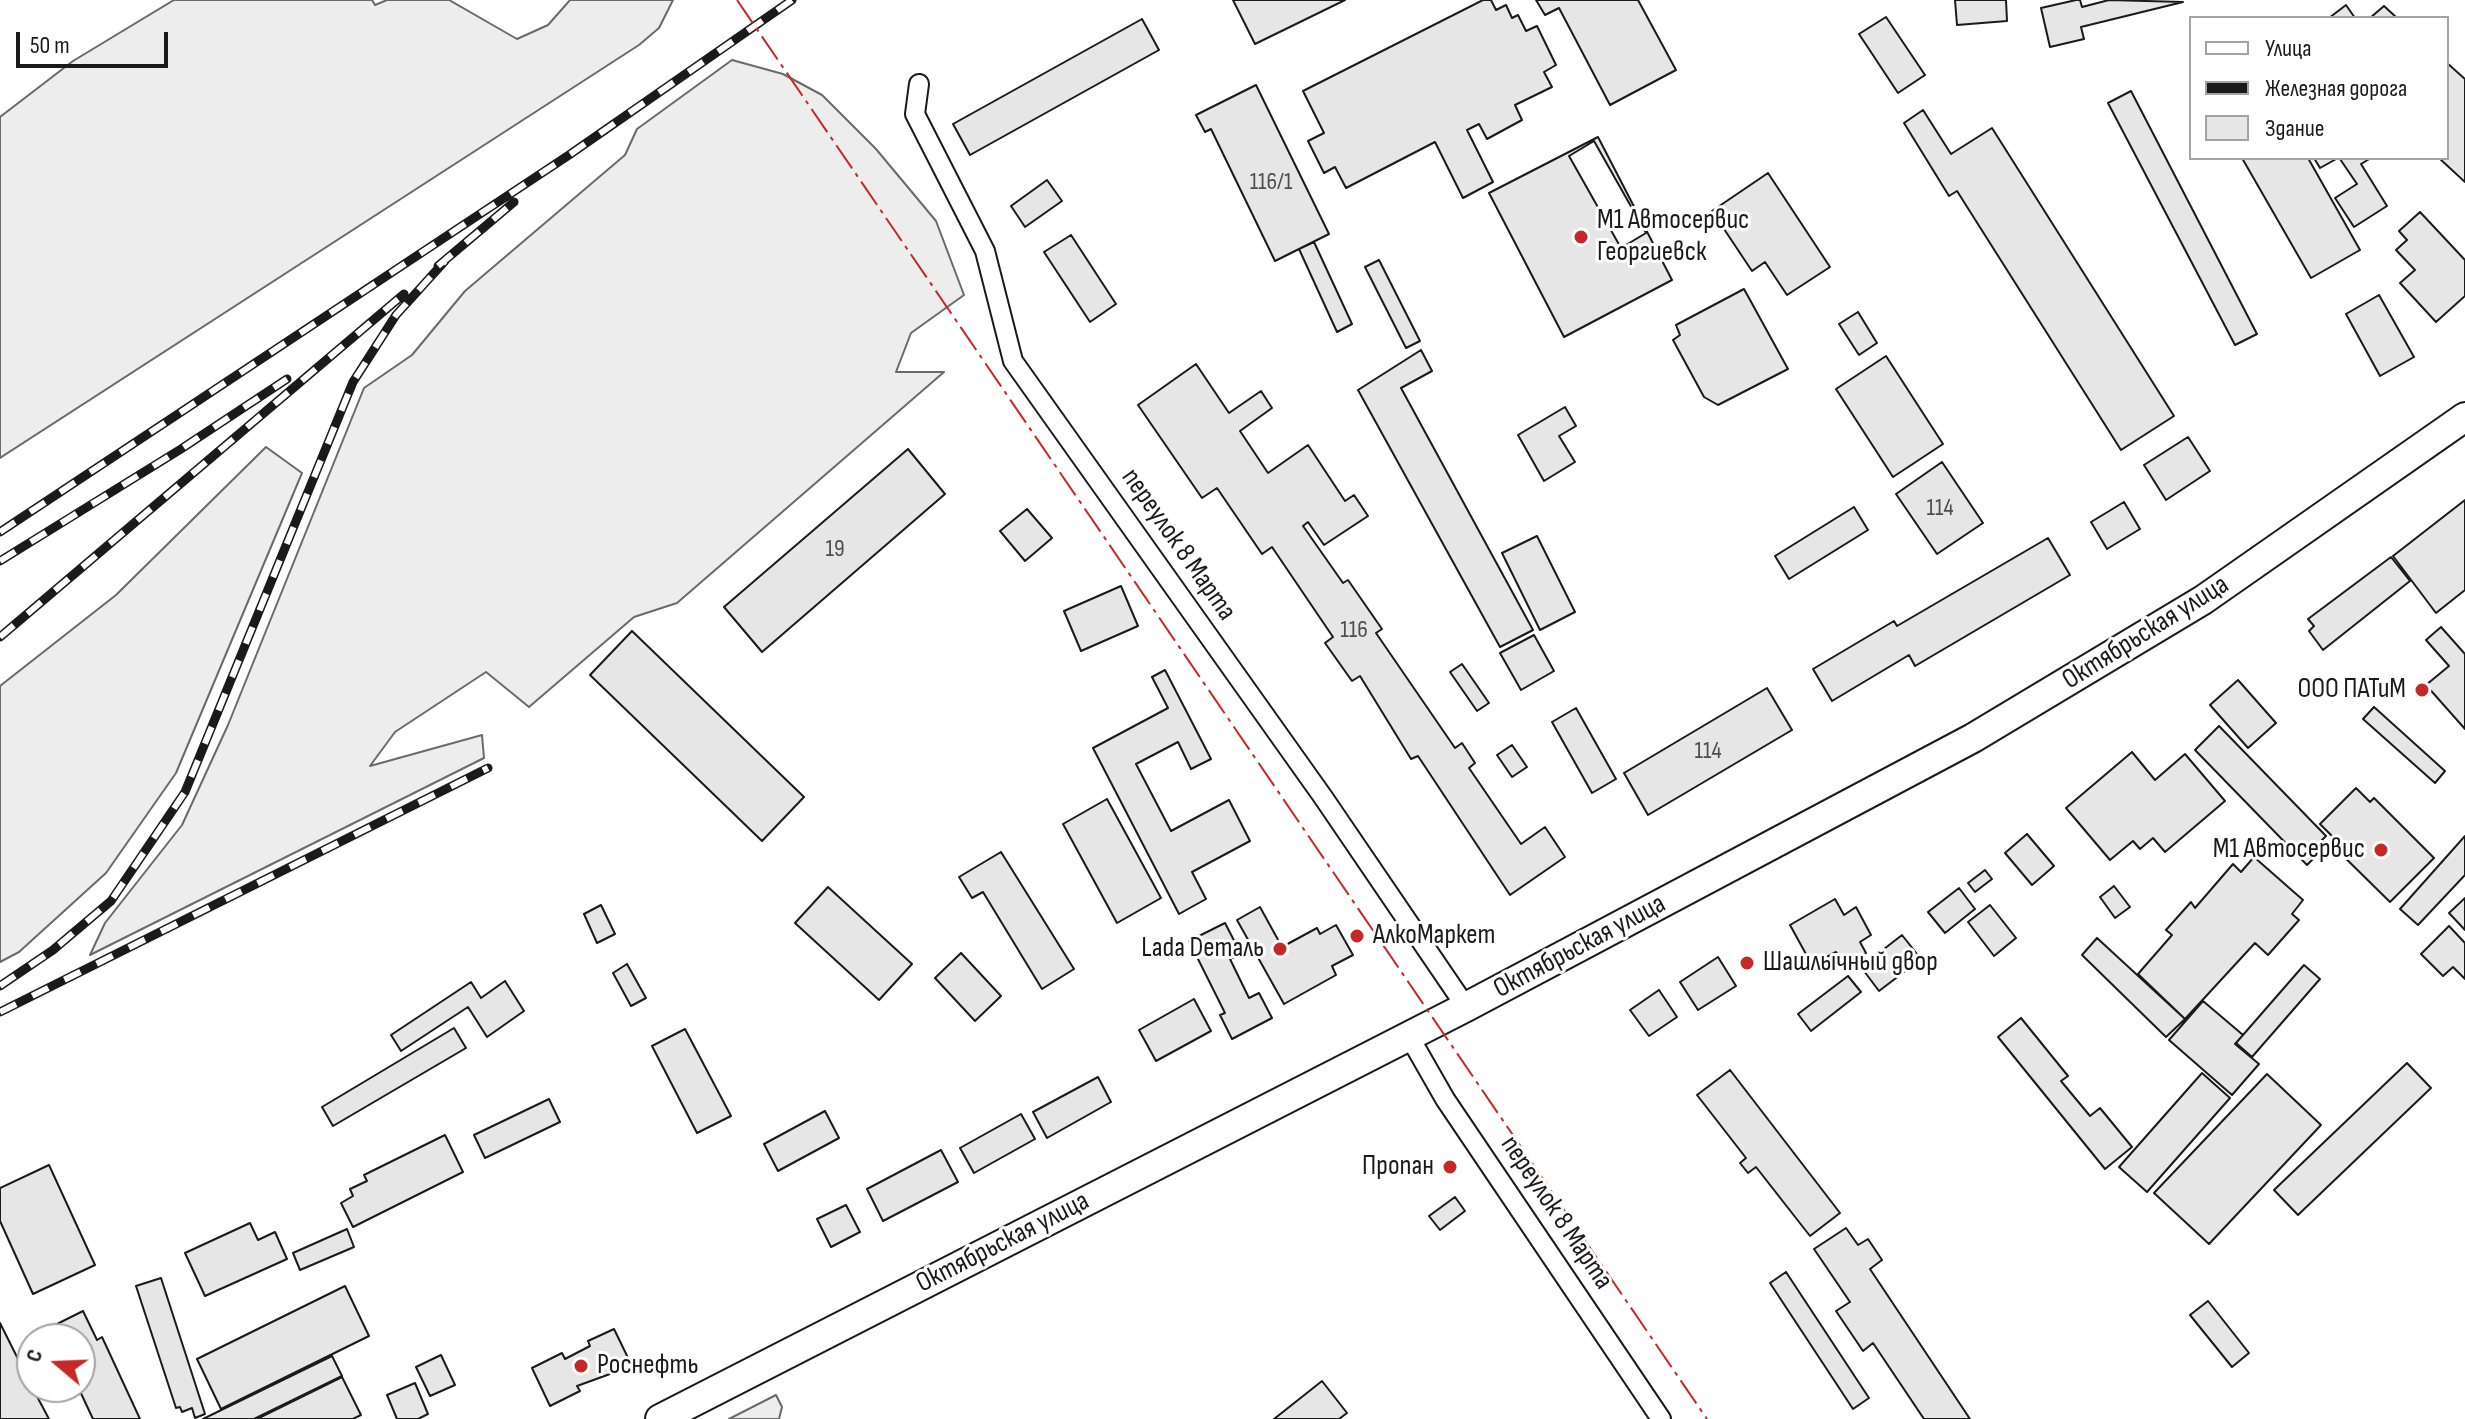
<!DOCTYPE html>
<html>
<head>
<meta charset="utf-8">
<style>
	body { margin:0 }
	#map { position:relative; width:2465px; height:1419px; overflow:hidden; background:#fff; font-family:"Sofia Sans Condensed",sans-serif }
	canvas { display:block }
	.legend { position:absolute; left:2189px; top:16px; width:260px; height:144px; box-sizing:border-box; background:#fff; border:2px solid #a3a3a3; margin:0; padding:10px 14px; list-style:none; font-size:24px; color:#1a1a1a }
	.legend li { display:flex; align-items:center; gap:16px; height:40px }
	.legend b { width:40px; border:2px solid #a3a3a3 }
	.north { position:absolute; left:16px; top:1323px; width:80px; height:80px; box-sizing:border-box; background:#fff; border:2px solid #a3a3a3; border-radius:50%; rotate:289deg; font-size:22px; font-weight:700; line-height:32px; text-align:center; color:#1a1a1a }
	.north::after { content:''; display:block; margin:auto; width:28px; height:36px; background:#c62828; clip-path:polygon(50% 0,100% 100%,50% 72%,0 100%) }
	.scale { position:absolute; left:16px; top:32px; width:152px; height:36px; box-sizing:border-box; border:4px solid #1a1a1a; border-top:0; padding-left:10px; font-size:24px; line-height:28px; white-space:nowrap; color:#1a1a1a; -webkit-text-stroke:6px #fff; paint-order:stroke }
</style>
</head>
<body>
<div id="map">
<canvas width="2465" height="1419"></canvas>
<ul class="legend">
<li><b style="height:10px;background:#fff"></b>Улица</li>
<li><b style="height:10px;background:#1a1a1a"></b>Железная дорога</li>
<li><b style="height:22px;background:#e6e6e6"></b>Здание</li>
</ul>
<div class="north">С</div>
<div class="scale">50 m</div>
</div>
<script>
const g = document.querySelector('canvas').getContext('2d');
g.lineJoin = 'round';
function paint(path, color) {
  g.fillStyle = color;
  g.fill(path, 'evenodd');
}
function shape(rows) {
  const path = new Path2D();
  for (const r of rows) {
    path.moveTo(r[0], r[1]);
    for (let i = 2; i < r.length; i += 2) path.lineTo(r[i], r[i + 1]);
  }
  return path;
}
function stroke(path, color, width, dash) {
  g.strokeStyle = color;
  g.lineWidth = width;
  g.lineCap = dash ? 'butt' : 'round';
  g.setLineDash(dash || []);
  g.stroke(path);
}
function label(font, color, halo, rows, align = 'center') {
  g.font = font + ' "Sofia Sans Condensed",sans-serif';
  g.lineWidth = 6;
  g.setLineDash([]);
  g.textBaseline = 'middle';
  g.strokeStyle = halo;
  g.fillStyle = color;
  for (const [text, x, y, turn = 0] of rows) {
    g.save();
    g.translate(x, y);
    g.rotate((+turn || 0) * Math.PI / 180);
    g.textAlign = isNaN(turn) ? turn : align;
    if (halo) g.strokeText(text, 0, 0);
    g.fillText(text, 0, 0);
    g.restore();
  }
}
const built = shape([
	[174,0,372,0,375,5,387,0,449,0,517,39,548,25,570,0,673,0,659,28,639,45,0,458,0,117,73,61,174,0],
	[732,60,783,74,822,95,876,149,936,221,964,295,911,333,896,372,944,372,677,603,634,617,529,707,486,672,395,732,370,766,482,735,484,758,90,955,105,923,182,825,228,725,364,388,412,355,465,291,625,155,637,129,732,60],
	[266,447,302,473,176,773,106,873,19,952,0,962,0,686,116,595,266,447],
	[776,1395,782,1407,779,1419,729,1419,776,1395]
]);
paint(built, '#ededed');
stroke(built, '#6a6a6a', 2);
const building = shape([
	[1233,0,1345,0,1255,44,1233,0],
	[1483,0,1491,0,1496,10,1506,5,1512,18,1518,15,1526,31,1537,26,1556,65,1544,72,1552,87,1515,105,1522,120,1487,139,1479,124,1467,130,1493,182,1463,198,1435,142,1346,188,1335,167,1324,173,1308,141,1324,133,1303,91,1483,0],
	[1536,0,1638,0,1676,70,1610,105,1559,8,1545,15,1536,0],
	[1955,0,2006,0,2007,21,1957,25,1955,0],
	[2076,0,2080,0,2082,7,2109,0,2183,2,2081,27,2084,39,2050,47,2041,8,2076,0],
	[2346,5,2355,18,2329,18,2346,5],
	[2384,6,2397,18,2370,18,2384,6],
	[1886,17,1925,75,1898,93,1859,34,1886,17],
	[1142,19,1159,50,970,155,953,124,1142,19],
	[2447,63,2465,79,2465,182,2439,158,2447,158,2447,63],
	[1256,85,1329,234,1275,261,1211,129,1205,132,1196,115,1256,85],
	[2131,91,2257,334,2235,345,2108,103,2131,91],
	[1923,110,1951,154,1992,128,2174,416,2121,450,1957,191,1949,196,1904,123,1923,110],
	[1598,137,1672,280,1564,337,1489,193,1598,137],
	[1594,141,1646,233,1621,248,1569,156,1594,141],
	[2242,158,2308,158,2360,250,2311,278,2242,158],
	[2314,158,2338,158,2320,168,2314,158],
	[2371,158,2361,164,2387,206,2354,227,2335,198,2357,184,2340,159,2371,158],
	[1768,173,1830,267,1787,295,1765,262,1752,271,1712,211,1768,173],
	[1047,180,1062,201,1025,227,1011,206,1047,180],
	[2420,212,2465,260,2465,296,2436,322,2400,283,2415,270,2396,250,2407,240,2399,231,2420,212],
	[1071,235,1116,304,1090,322,1044,252,1071,235],
	[1314,242,1352,324,1337,332,1299,249,1314,242],
	[1379,260,1420,341,1406,348,1365,267,1379,260],
	[1744,289,1788,369,1718,405,1704,397,1673,340,1680,335,1676,325,1744,289],
	[2379,295,2414,357,2380,376,2346,314,2379,295],
	[1858,312,1877,343,1859,355,1839,324,1858,312],
	[1421,350,1432,371,1401,388,1533,630,1500,647,1358,390,1421,350],
	[1886,356,1943,444,1893,477,1836,389,1886,356],
	[1196,364,1229,413,1261,391,1272,408,1240,431,1268,473,1308,445,1345,501,1354,495,1368,516,1324,545,1308,522,1303,526,1343,583,1348,580,1382,629,1376,633,1455,748,1462,743,1475,763,1469,768,1521,844,1545,827,1565,857,1510,895,1418,756,1411,759,1360,676,1352,681,1325,643,1333,637,1272,547,1262,554,1217,488,1202,498,1138,405,1196,364],
	[1565,407,1576,426,1559,436,1575,462,1544,481,1518,435,1565,407],
	[2188,437,2210,471,2166,500,2144,465,2188,437],
	[908,449,945,494,762,652,724,607,908,449],
	[1942,462,1983,523,1937,554,1896,494,1942,462],
	[2465,500,2465,590,2436,613,2393,556,2465,500],
	[2124,502,2140,529,2107,549,2091,522,2124,502],
	[1854,507,1868,530,1789,579,1775,556,1854,507],
	[1027,509,1052,538,1025,561,1000,531,1027,509],
	[1537,536,1575,612,1540,630,1502,553,1537,536],
	[2048,538,2070,575,1915,666,1909,655,1832,701,1813,669,1894,621,1897,626,2048,538],
	[2391,557,2410,581,2323,650,2309,631,2314,626,2308,619,2391,557],
	[1121,586,1138,626,1081,651,1064,611,1121,586],
	[2441,627,2465,654,2465,729,2426,685,2449,666,2426,640,2441,627],
	[632,631,804,797,762,841,590,675,632,631],
	[1534,635,1554,671,1521,690,1500,653,1534,635],
	[1462,664,1489,703,1477,711,1450,672,1462,664],
	[1165,670,1211,759,1191,769,1178,742,1136,764,1171,831,1229,800,1250,841,1192,872,1206,899,1179,914,1093,748,1168,708,1152,677,1165,670],
	[2238,680,2276,723,2248,748,2210,705,2238,680],
	[1767,688,1792,730,1648,815,1624,773,1767,688],
	[2374,707,2445,771,2435,783,2363,719,2374,707],
	[1576,708,1616,779,1592,793,1552,722,1576,708],
	[2219,726,2326,836,2322,840,2327,845,2307,865,2195,750,2219,726],
	[1512,745,1527,767,1512,777,1497,755,1512,745],
	[2132,752,2155,780,2185,754,2225,801,2165,852,2153,838,2140,849,2133,841,2110,860,2066,808,2132,752],
	[2356,788,2370,802,2374,798,2434,858,2390,902,2329,842,2333,837,2320,824,2356,788],
	[1107,799,1161,898,1117,923,1063,824,1107,799],
	[2027,834,2054,866,2032,885,2005,853,2027,834],
	[2465,836,2465,875,2418,925,2400,909,2465,836],
	[1001,852,1074,969,1042,989,983,892,972,898,959,877,1001,852],
	[2254,857,2303,900,2292,914,2299,920,2268,955,2255,943,2185,1019,2138,974,2172,935,2166,930,2191,902,2195,908,2233,864,2241,872,2254,857],
	[1985,870,1992,879,1975,892,1968,883,1985,870],
	[2114,886,2130,907,2115,918,2100,897,2114,886],
	[828,887,912,964,879,1000,795,923,828,887],
	[1959,888,1975,909,1945,933,1928,912,1959,888],
	[2465,898,2465,930,2449,913,2465,898],
	[1835,899,1844,915,1856,907,1871,935,1860,942,1866,953,1844,966,1836,952,1812,965,1790,925,1835,899],
	[601,905,615,934,597,943,584,914,601,905],
	[1990,905,2016,938,1994,956,1968,922,1990,905],
	[1260,907,1282,947,1317,928,1320,934,1336,925,1353,955,1332,966,1336,975,1284,1004,1237,920,1260,907],
	[1225,923,1241,954,1230,959,1249,998,1259,993,1272,1018,1232,1039,1220,1015,1225,1013,1189,941,1225,923],
	[2449,926,2465,943,2465,979,2453,967,2443,976,2421,954,2449,926],
	[1902,935,1921,959,1879,991,1861,967,1902,935],
	[2097,938,2185,1019,2166,1037,2082,955,2097,938],
	[961,953,1001,996,975,1021,935,978,961,953],
	[1718,957,1736,986,1698,1010,1680,982,1718,957],
	[627,964,646,998,631,1006,613,973,627,964],
	[2304,965,2320,979,2252,1057,2236,1043,2304,965],
	[1848,976,1861,992,1811,1031,1798,1014,1848,976],
	[505,981,524,1011,487,1037,468,1007,401,1051,391,1035,471,982,481,998,505,981],
	[1659,990,1677,1017,1649,1036,1630,1010,1659,990],
	[1194,999,1211,1031,1156,1061,1139,1030,1194,999],
	[2203,1001,2243,1035,2235,1044,2259,1064,2232,1095,2169,1040,2203,1001],
	[2021,1018,2068,1076,2061,1081,2090,1116,2100,1108,2132,1147,2105,1169,1998,1037,2021,1018],
	[454,1028,466,1048,333,1126,322,1107,454,1028],
	[685,1029,731,1116,697,1133,652,1046,685,1029],
	[2407,1063,2431,1088,2298,1215,2274,1190,2407,1063],
	[1730,1070,1840,1213,1810,1236,1756,1167,1748,1173,1740,1163,1746,1158,1697,1095,1730,1070],
	[2202,1073,2230,1098,2147,1192,2119,1167,2202,1073],
	[2267,1074,2321,1125,2209,1244,2154,1193,2267,1074],
	[1098,1077,1111,1102,1047,1138,1033,1112,1098,1077],
	[549,1099,560,1122,485,1158,474,1135,549,1099],
	[825,1111,839,1138,778,1171,764,1144,825,1111],
	[1021,1114,1035,1139,974,1173,960,1148,1021,1114],
	[445,1135,463,1172,353,1227,341,1203,353,1196,350,1189,367,1181,364,1175,445,1135],
	[941,1150,958,1182,883,1221,867,1189,941,1150],
	[49,1165,95,1265,33,1294,0,1221,0,1188,49,1165],
	[1455,1197,1465,1211,1440,1230,1429,1216,1455,1197],
	[846,1205,860,1232,831,1247,817,1219,846,1205],
	[250,1223,258,1240,275,1232,287,1259,205,1296,185,1253,250,1223],
	[1846,1228,1858,1245,1868,1239,1882,1260,1870,1269,1970,1419,1924,1419,1873,1343,1863,1351,1836,1311,1850,1302,1814,1249,1846,1228],
	[347,1229,354,1247,300,1270,293,1253,347,1229],
	[1786,1272,1869,1398,1853,1409,1770,1283,1786,1272],
	[161,1278,205,1414,195,1418,192,1408,182,1412,180,1407,176,1408,136,1286,161,1278],
	[345,1286,369,1336,221,1409,197,1359,345,1286],
	[2208,1301,2249,1353,2232,1367,2190,1315,2208,1301],
	[83,1311,97,1340,102,1337,140,1419,93,1419,78,1387,80,1339,56,1339,51,1327,83,1311],
	[0,1323,32,1387,49,1419,0,1419,0,1323],
	[614,1329,632,1366,577,1386,580,1391,550,1406,532,1368,562,1353,565,1359,590,1346,588,1341,614,1329],
	[441,1355,455,1385,430,1396,416,1367,441,1355],
	[332,1356,342,1376,254,1419,203,1419,332,1356],
	[342,1377,361,1415,353,1419,257,1419,342,1377],
	[1322,1381,1347,1413,1339,1419,1274,1419,1322,1381],
	[415,1383,428,1414,418,1419,397,1419,387,1395,415,1383]
]);
paint(building, '#e6e6e6');
stroke(building, '#1a1a1a', 2);
const minor = shape([
	[919,84,915,114,985,251,1013,361,1323,797,1466,1007],
	[1409,1036,1445,1099,1661,1419]
]);
const primary = shape([
	[660,1419,1466,1007,1973,738,2203,600,2465,417]
]);
stroke(minor, '#1a1a1a', 22);
stroke(primary, '#1a1a1a', 32);
stroke(minor, '#fff', 18);
stroke(primary, '#fff', 28);
const rail = shape([
	[438,266,514,202],
	[0,532,569,155,792,0],
	[0,561,181,449,287,379],
	[0,637,404,294],
	[0,986,53,950,111,901,185,792,353,382,396,315,445,261],
	[0,1012,488,768]
]);
stroke(rail, '#1a1a1a', 9);
stroke(rail, '#fff', 6, [18]);
stroke(shape([
	[737,0,1707,1419]
]), '#c62828', 2, [28, 6, 4, 6]);
for (const [x, y, r, color] of [
	[1581,237,8,"#c62828"],
	[2422,690,8,"#c62828"],
	[2381,850,8,"#c62828"],
	[1357,936,8,"#c62828"],
	[1280,949,8,"#c62828"],
	[1747,963,8,"#c62828"],
	[1450,1167,8,"#c62828"],
	[581,1366,8,"#c62828"]
]) {
  const dot = new Path2D();
  dot.arc(x, y, r, 0, 2 * Math.PI);
  g.fillStyle = color;
  g.fill(dot);
  stroke(dot, '#fff', 3);
}
label('24px', '#4d4d4d', null, [
	["116/1",1271,183],
	["114",1940,509],
	["19",835,550],
	["116",1354,631],
	["114",1708,752]
]);
label('28px', '#1a1a1a', '#fff', [
	["М1 Автосервис",1597,221],
	["Георгиевск",1597,253],
	["ООО ПАТиМ",2406,690,"right"],
	["М1 Автосервис",2365,850,"right"],
	["АлкоМаркет",1373,936],
	["Lada Dеталь",1264,949,"right"],
	["Шашлычный двор",1763,963],
	["Пропан",1434,1167,"right"],
	["Роснефть",597,1366]
], 'left');
label('28px', '#1a1a1a', '#fff', [
	["переулок 8 Марта",1178,545,55],
	["Октябрьская улица",2146,633,-32],
	["Октябрьская улица",1580,947,-28],
	["переулок 8 Марта",1556,1213,56],
	["Октябрьская улица",1003,1243,-27]
]);
</script>
</body>
</html>
